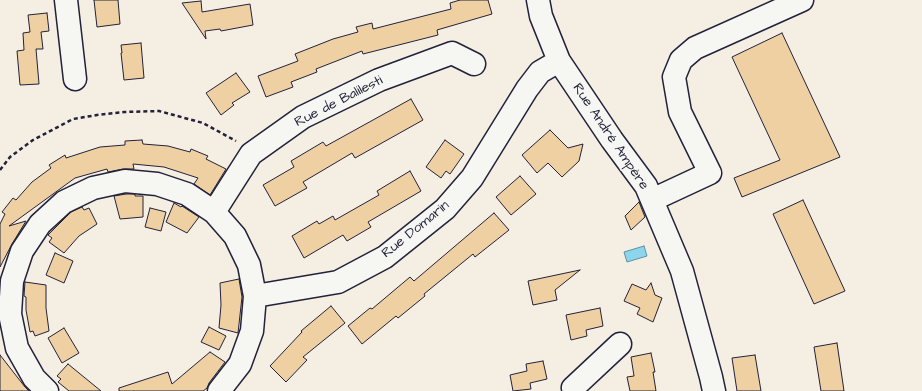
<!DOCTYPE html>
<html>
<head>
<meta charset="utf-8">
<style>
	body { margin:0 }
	canvas { display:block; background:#f5eee2 }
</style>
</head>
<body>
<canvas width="922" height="391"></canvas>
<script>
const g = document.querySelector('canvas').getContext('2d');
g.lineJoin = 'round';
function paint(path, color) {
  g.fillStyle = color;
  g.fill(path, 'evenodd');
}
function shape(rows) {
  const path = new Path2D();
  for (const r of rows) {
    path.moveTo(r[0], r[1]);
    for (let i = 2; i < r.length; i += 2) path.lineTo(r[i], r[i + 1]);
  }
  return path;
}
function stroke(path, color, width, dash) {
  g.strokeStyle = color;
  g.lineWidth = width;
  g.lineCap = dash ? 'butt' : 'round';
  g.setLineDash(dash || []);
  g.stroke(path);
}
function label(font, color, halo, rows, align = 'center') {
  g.font = font + ' "Architects Daughter",sans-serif';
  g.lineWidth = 3.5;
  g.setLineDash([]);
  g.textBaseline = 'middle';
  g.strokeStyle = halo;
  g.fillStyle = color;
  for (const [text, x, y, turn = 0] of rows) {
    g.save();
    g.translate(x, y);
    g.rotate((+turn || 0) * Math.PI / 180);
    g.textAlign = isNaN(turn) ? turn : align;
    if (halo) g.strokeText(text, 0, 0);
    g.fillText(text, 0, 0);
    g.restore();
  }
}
const water = shape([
	[644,246,647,256,627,262,624,252,644,246]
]);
paint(water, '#8cd6ed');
stroke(water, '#628ea6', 1);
const building = shape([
	[94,0,118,0,120,24,97,27,94,0],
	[460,0,488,0,492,14,437,30,438,35,363,54,362,51,316,69,317,72,291,82,293,87,266,97,258,76,298,61,295,54,333,39,358,32,356,27,372,23,373,29,451,9,450,3,460,0],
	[201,1,202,12,250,4,253,25,221,31,220,29,205,31,206,39,182,3,201,1],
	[47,13,49,31,41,32,43,49,36,49,39,84,20,85,17,51,24,50,23,33,30,32,28,15,47,13],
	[782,33,840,157,742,197,734,178,780,160,732,57,782,33],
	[141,43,144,78,124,80,121,53,122,53,121,45,141,43],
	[236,73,250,92,232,103,234,105,221,115,206,93,236,73],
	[411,99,423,120,355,158,352,153,303,182,307,188,275,206,263,185,294,167,291,161,323,142,326,146,411,99],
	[550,130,568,148,583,144,579,161,562,177,548,163,537,173,522,155,550,130],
	[142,140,143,144,168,146,190,152,191,149,208,156,206,159,226,169,210,195,194,184,198,178,164,167,133,164,134,169,123,169,108,172,107,169,75,178,9,226,26,221,12,244,0,267,0,224,5,214,2,212,13,198,16,200,32,182,51,168,49,165,65,155,66,158,100,147,125,145,125,141,142,140],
	[445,140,464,154,450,174,446,171,441,178,426,167,445,140],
	[410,171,421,191,368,222,371,227,347,241,343,235,304,258,292,236,317,221,319,224,333,216,335,220,379,195,377,191,410,171],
	[520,176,536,194,511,215,496,197,520,176],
	[126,194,135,194,135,196,143,196,143,217,120,219,114,196,126,194],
	[803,200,845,291,814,304,773,214,803,200],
	[639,202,645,217,631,230,625,216,639,202],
	[174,203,181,207,182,206,199,217,187,233,166,222,174,203],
	[82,207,84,210,89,208,97,224,79,236,64,253,49,242,52,238,48,235,71,212,82,207],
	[150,208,166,212,161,231,145,227,150,208],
	[494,213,509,230,475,257,473,254,424,294,425,296,398,318,396,316,362,344,348,326,370,308,372,309,410,277,414,281,494,213],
	[55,253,73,261,64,283,46,275,55,253],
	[580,270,555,290,557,300,533,305,528,281,580,270],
	[239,279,242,297,238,333,219,328,221,305,220,283,239,279],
	[25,282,46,285,46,308,49,331,35,336,33,331,30,332,26,310,26,297,24,296,25,282],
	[651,283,655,295,662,298,653,322,637,314,640,308,624,301,632,284,646,290,651,283],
	[331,306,345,323,303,357,307,360,286,382,270,366,302,332,301,331,331,306],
	[600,308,603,326,586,330,587,336,571,340,566,315,600,308],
	[209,327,226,336,219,350,201,342,209,327],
	[64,328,79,353,62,363,48,338,64,328],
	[837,343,844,391,821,391,814,347,837,343],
	[210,352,225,362,209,383,207,388,203,391,119,391,119,388,168,372,172,384,210,352],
	[651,353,655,372,653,372,656,391,630,391,627,377,634,376,631,357,651,353],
	[0,355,25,387,29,391,0,391,0,355],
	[755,355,761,391,737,391,732,358,755,355],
	[543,361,547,379,530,383,531,389,513,391,510,375,527,371,526,364,543,361],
	[68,364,101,391,69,391,58,382,61,379,57,376,68,364]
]);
paint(building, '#efd0a2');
stroke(building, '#22223b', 1);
const minor = shape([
	[66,0,75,79],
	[538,0,541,16,559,61,612,140,646,186,682,271,711,377,714,391],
	[652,200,710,173,680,112,674,77,681,60,695,48,802,0],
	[214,212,251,154,303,117,379,80,452,53,474,64],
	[255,296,338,282,385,257,445,209,472,178,527,89,540,72,559,61],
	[47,391,34,378,17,348,10,314,12,281,22,251,40,224,64,202,93,188,125,181,157,184,187,194,214,212,235,236,249,265,255,296,252,331,240,364,219,391],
	[574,391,573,388,620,344]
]);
stroke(minor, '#22223b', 25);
stroke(shape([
	[0,170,10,157,33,140,73,119,97,115,124,112,159,111,203,123,236,141]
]), '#22223b', 2.5, [4, 3]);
stroke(minor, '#f6f6f2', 22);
label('14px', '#22223b', '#f6f6f2', [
	["Rue de Balilesti",339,102,-27],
	["Rue André Ampère",610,137,56],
	["Rue Domarin",416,230,-39]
]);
</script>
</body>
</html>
